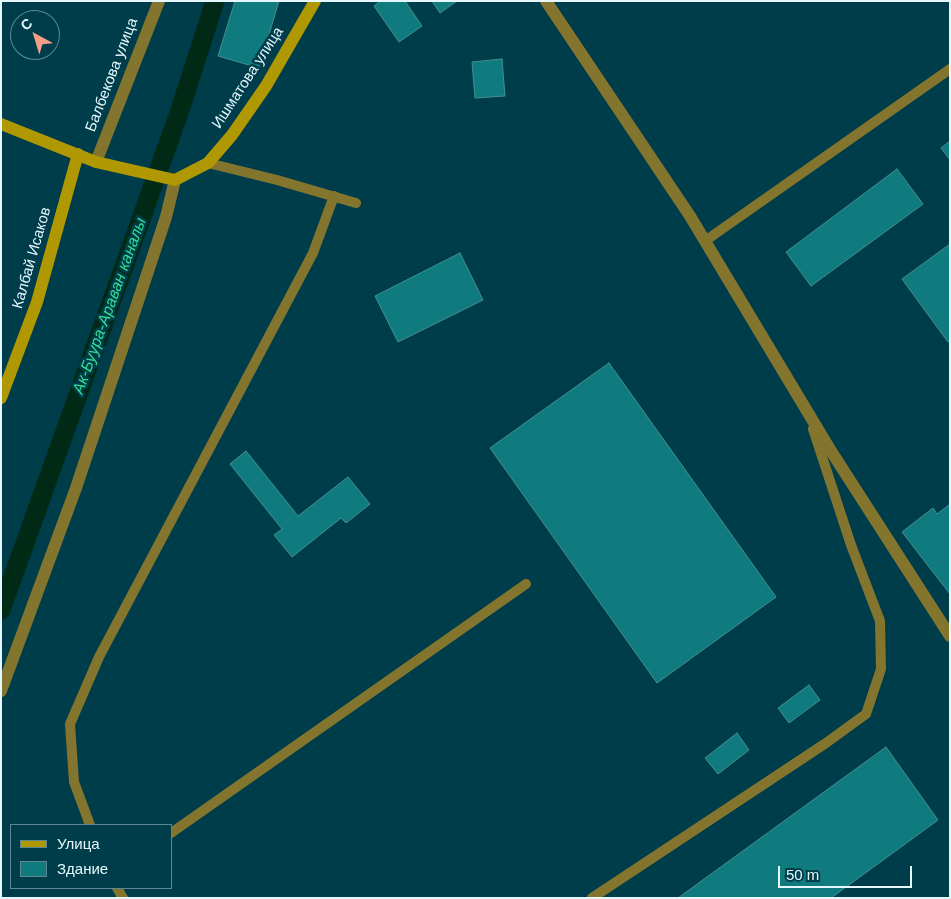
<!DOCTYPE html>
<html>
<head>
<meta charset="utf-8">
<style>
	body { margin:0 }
	#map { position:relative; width:951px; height:899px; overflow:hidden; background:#003d4b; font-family:Arial,sans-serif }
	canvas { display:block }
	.frame { position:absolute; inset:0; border:2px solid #e4f8fe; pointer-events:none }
	.legend { position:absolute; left:10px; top:824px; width:162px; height:65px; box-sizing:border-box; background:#003d4b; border:1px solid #5b8893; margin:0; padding:6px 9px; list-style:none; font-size:15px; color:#e4f8fe }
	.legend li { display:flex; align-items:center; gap:10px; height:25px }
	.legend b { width:25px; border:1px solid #5b8893 }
	.north { position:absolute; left:10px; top:10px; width:50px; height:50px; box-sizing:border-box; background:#003d4b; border:1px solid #5b8893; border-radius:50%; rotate:321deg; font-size:14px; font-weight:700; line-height:20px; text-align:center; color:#e4f8fe }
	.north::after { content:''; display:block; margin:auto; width:18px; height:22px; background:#f39f85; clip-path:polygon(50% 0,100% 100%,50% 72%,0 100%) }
	.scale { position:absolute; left:778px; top:866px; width:134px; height:22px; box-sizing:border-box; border:2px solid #e4f8fe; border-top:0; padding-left:6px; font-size:15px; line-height:18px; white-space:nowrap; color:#e4f8fe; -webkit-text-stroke:4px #003d4b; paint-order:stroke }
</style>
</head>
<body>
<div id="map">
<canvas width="951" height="899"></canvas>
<div class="frame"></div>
<ul class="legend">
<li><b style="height:6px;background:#b09803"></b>Улица</li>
<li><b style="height:14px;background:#0f7b7e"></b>Здание</li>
</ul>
<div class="north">С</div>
<div class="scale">50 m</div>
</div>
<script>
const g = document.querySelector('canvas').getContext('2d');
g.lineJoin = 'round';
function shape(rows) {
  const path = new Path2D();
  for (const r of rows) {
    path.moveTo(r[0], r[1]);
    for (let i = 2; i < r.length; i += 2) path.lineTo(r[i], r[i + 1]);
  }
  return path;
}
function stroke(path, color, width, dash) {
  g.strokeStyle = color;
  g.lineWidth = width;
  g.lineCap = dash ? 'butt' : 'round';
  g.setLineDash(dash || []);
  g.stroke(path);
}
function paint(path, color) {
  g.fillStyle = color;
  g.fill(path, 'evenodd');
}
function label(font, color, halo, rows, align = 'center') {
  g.font = font + ' Arial,sans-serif';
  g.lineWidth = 5;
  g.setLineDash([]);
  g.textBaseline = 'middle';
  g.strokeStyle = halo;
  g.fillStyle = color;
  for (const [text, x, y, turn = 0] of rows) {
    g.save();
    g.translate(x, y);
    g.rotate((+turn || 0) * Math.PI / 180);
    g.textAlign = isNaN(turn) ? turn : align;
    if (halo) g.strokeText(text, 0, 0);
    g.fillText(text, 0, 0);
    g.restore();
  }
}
stroke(shape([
	[1,610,179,113,215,1]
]), '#012a16', 19);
const building = shape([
	[235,1,279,1,259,68,218,56,235,1],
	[380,1,405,1,422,26,399,42,374,6,380,1],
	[432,1,457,1,440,13,432,1],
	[502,59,505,96,475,98,472,62,502,59],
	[950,141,950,160,941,148,950,141],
	[897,169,923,204,811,286,786,252,897,169],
	[950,244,950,340,948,342,902,279,950,244],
	[460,253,483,300,398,342,375,296,460,253],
	[609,363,776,597,657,683,490,448,609,363],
	[246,451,298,516,348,477,370,504,346,523,341,518,292,557,274,535,282,529,230,464,246,451],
	[949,505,950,506,950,594,902,532,933,508,937,514,949,505],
	[809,685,820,700,789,723,778,708,809,685],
	[737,733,749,750,718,774,705,758,737,733],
	[886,747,938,820,831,898,678,898,886,747]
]);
paint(building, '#0f7b7e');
stroke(building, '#439092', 1);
stroke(shape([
	[208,163,277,180,356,203],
	[705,241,950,69],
	[90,825,74,782,70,724,99,657,313,253,334,196],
	[171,833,526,584],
	[117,888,123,898],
	[592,898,826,743,866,714,881,669,880,621,851,545,813,429]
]), '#84752e', 10);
stroke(shape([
	[546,1,690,216,831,451,950,636],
	[96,162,159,1],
	[1,691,76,488,166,217,175,180]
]), '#84752e', 12);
stroke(shape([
	[1,124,96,162,175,180,208,163,232,135,266,86,315,1],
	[1,398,37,302,78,154]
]), '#b09803', 12);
label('15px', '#e4f8fe', '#003d4b', [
	["Балбекова улица",112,75,-69],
	["Ишматова улица",248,78,-57],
	["Калбай Исаков",32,258,-74]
]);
label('italic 16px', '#33df90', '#003d4b', [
	["Ак-Буура-Араван каналы",110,306,-70]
]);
</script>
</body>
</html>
